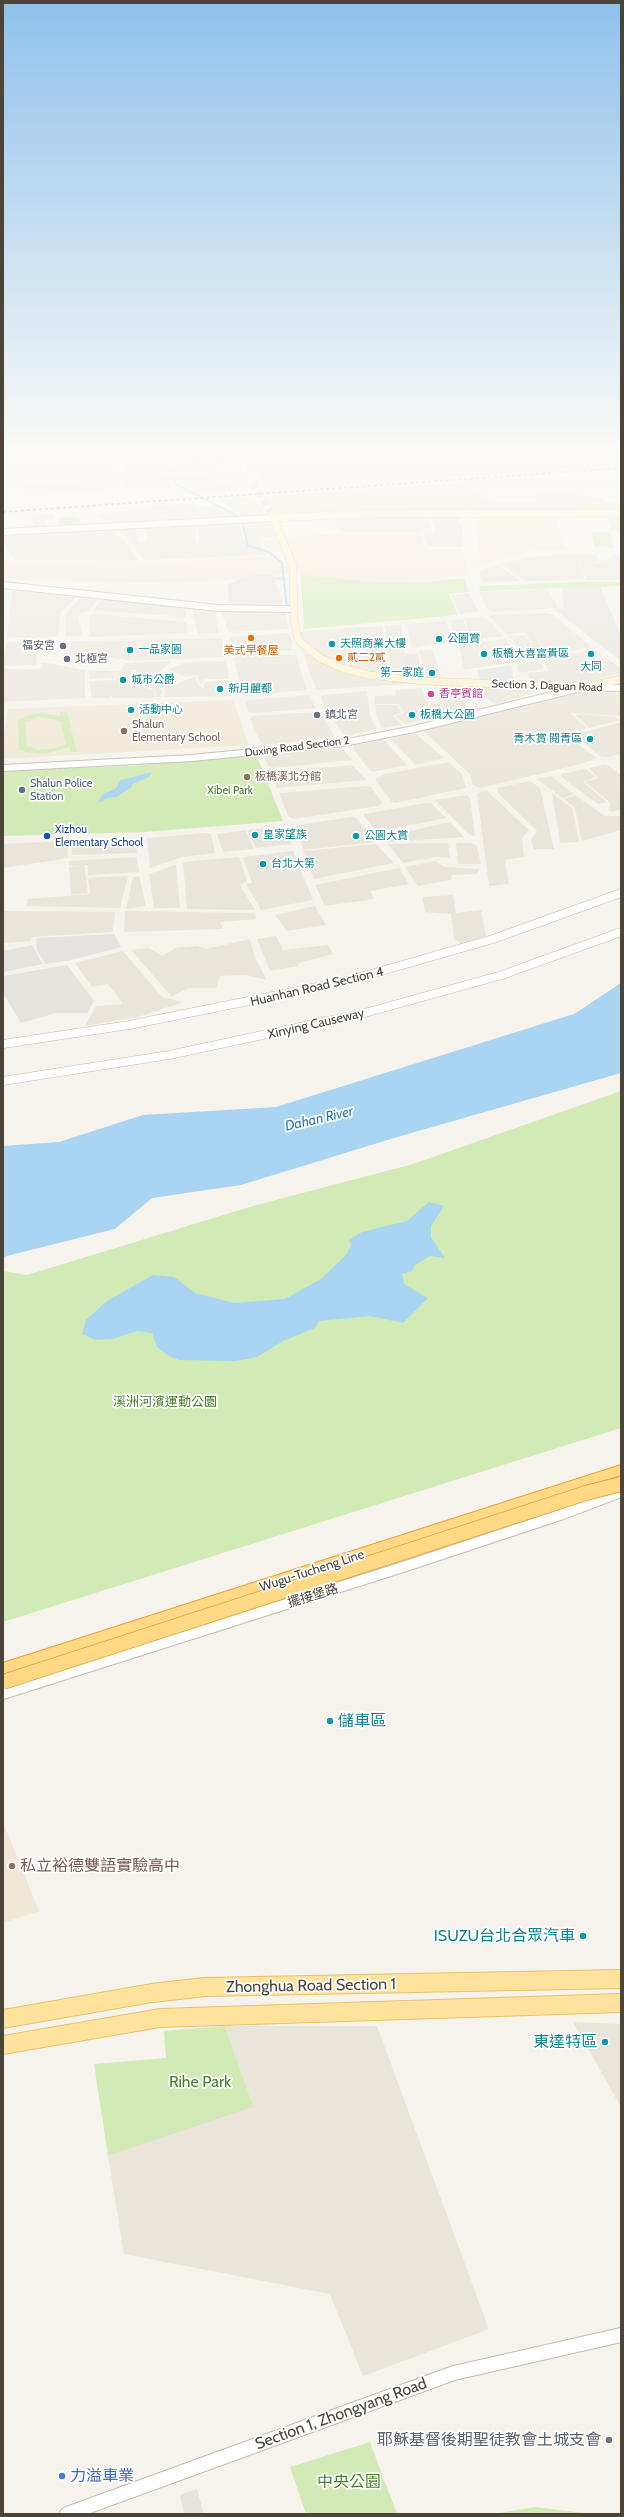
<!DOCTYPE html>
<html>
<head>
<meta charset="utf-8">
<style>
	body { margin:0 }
	#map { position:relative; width:624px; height:2517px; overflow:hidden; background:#f6f3ec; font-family:Cabin,sans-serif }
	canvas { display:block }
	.frame { position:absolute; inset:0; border:4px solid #4b4439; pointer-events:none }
</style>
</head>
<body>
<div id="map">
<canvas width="624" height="2517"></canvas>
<div class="frame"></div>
</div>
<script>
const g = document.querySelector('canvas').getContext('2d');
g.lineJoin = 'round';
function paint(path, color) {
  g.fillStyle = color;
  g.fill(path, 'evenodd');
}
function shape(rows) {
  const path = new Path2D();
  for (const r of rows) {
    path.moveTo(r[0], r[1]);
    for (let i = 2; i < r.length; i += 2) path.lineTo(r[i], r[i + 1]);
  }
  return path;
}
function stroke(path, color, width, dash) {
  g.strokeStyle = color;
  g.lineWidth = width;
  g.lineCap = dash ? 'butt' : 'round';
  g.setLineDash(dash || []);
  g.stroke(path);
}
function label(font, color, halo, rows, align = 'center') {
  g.font = font + ' Cabin,"Noto Sans TC",sans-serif';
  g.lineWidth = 3.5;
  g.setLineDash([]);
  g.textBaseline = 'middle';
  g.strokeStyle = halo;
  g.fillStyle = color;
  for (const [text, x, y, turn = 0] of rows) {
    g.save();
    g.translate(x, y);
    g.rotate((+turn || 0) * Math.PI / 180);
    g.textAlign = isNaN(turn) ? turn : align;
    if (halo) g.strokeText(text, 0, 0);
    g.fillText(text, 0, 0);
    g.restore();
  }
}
paint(shape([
	[14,456,43,456,42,465,10,465],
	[46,456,109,461,113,473,3,479,3,470,9,466,66,466,45,465,44,458],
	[119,456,196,456,203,458,174,470,125,474],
	[211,456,232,456,234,459,204,469,184,470],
	[256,456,621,456,621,465,269,491,260,476,254,471,248,458],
	[201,475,238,489,248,491,194,493,181,481,183,476],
	[168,476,172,488,124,488,123,478],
	[91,480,105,490,67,493,66,490,67,493,56,494,47,489,23,488,24,483],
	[458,482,494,502,621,503,621,531,612,531,603,511,276,516,266,496],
	[253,497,266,515,241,517,218,499],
	[194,503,199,507,215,506,235,517,109,524,99,517,167,510,96,517,94,515,156,506],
	[332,516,427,516,432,531,420,531,420,533,340,532],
	[240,521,274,521,280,537,259,539,268,555,145,560,132,544,115,528,135,527,138,541,147,541,145,527,195,524,196,541,245,540],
	[109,528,127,544,139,561,14,560,3,539,3,534],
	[565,554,596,555,599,562,579,564,584,573,583,579,547,581,525,581,501,564,529,557],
	[615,555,621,556,621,580,586,580,581,564,599,563],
	[498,565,521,581,482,582,479,571],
	[547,589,557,605,556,608,493,612,487,609,479,592],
	[12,590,76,597,60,613,58,635,52,637,12,638,7,636],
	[81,597,98,599,90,610,81,613,79,616,82,636,65,636,65,615],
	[103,599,184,606,186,617,92,610],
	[191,606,214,609,219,633,198,634],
	[221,608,285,609,289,629,228,632],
	[546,613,554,615,591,647,546,656,539,651,544,656,530,659,509,636,524,635,535,647,524,632,507,635,488,615],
	[92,614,186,622,188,633,90,637,89,616],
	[482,616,486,617,503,636,471,640,464,618],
	[463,619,470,641,457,642,451,620],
	[446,621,452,641,411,648,407,624],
	[401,624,408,677,391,675,385,626],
	[383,626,387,676,348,667,349,654,367,651,346,653,346,666,312,650,301,638,300,633,304,631],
	[288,633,293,642,291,651,232,650,230,639,233,637],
	[222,638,225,657,132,661,144,640],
	[505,639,524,661,464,670,459,645],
	[142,640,131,661,100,656,101,651,90,652,90,657,70,654,70,641],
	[11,642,40,642,36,665,3,666,6,644],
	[431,649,436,660,442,681,425,680,421,658,418,651],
	[594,650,602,655,589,659,592,661,606,658,621,668,621,673,574,685,531,682,527,673,548,671,543,660],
	[303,652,328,664,419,683,316,690],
	[233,654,296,655,307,690,243,696],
	[172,661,159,673,158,686,163,691,160,697,156,697,155,690,144,685,134,685,136,670,120,671,124,663],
	[226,661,229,679,205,679,201,685,196,675,186,677,168,670,186,662],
	[540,661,545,669,519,673,517,665],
	[42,662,85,670,85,698,3,702,3,669,40,669],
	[89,671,117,671,114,678,90,679],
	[118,671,134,671,131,686,143,687,155,691,154,698,112,698,111,694,110,698,92,698,89,681,115,680,113,689],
	[195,676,198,684,203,688,205,682,230,680,232,696,164,697,165,691,163,684,176,685,174,694,177,684],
	[460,686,466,710,429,719,431,703,440,702,434,687],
	[471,686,542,688,545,690,494,704],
	[421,688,428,704,427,719,405,724,395,716,404,713,398,704,374,704,375,696,396,695,395,690],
	[587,689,621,690,621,716,570,713,587,728,564,734,597,758,581,764,480,788,473,785,470,774,422,730],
	[367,691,370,716,377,729,349,735,343,734,326,709,321,698,322,695],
	[308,695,316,708,252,713,248,712,246,702,249,700],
	[375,705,397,705,402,712,393,716,402,725,382,728,377,718],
	[317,712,321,714,334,735,330,738,265,745,261,743,250,719,252,716],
	[582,714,615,717,620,720,589,728,575,715],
	[621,722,621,754,609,757,600,756,574,735],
	[415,733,444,758,415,765,390,738],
	[383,739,407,765,373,772,369,770,353,748,354,745],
	[337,747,342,748,352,760,273,768,269,767,264,757,266,754],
	[449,762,462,774,466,788,395,803,392,802,375,779,385,774],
	[606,764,621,775,621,809,612,812,608,810,611,803,585,782,598,778,589,768],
	[352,765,367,780,277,788,272,772],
	[586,769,595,777,583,782,607,802,598,804,561,777,561,774],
	[551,776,574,794,563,798,536,779],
	[530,781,540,788,554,849,534,849,531,840,537,831,498,793,497,788],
	[366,786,371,787,382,803,378,806,294,819,289,817,279,793],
	[487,791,529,830,522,838,524,857,505,860,509,884,489,886,477,793],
	[552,793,572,808,579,842,560,843],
	[467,795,470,798,475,836,470,835,435,800],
	[575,795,605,816,621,816,621,830,582,841,575,808,564,799],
	[426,803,431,803,446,818,377,832,364,816,364,814],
	[352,817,356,818,376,842,304,850,294,828,297,825],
	[450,822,464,837,386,842,382,837],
	[280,827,284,828,292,844,256,848,247,830],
	[245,830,254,849,223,852,217,834],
	[206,833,211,834,215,853,182,857,150,868,147,838],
	[135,839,137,853,72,855,72,842,78,840],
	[67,841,68,858,3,868,3,844],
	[448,843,450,858,435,857,403,863,388,844],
	[456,843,472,843,477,846,481,864,458,864],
	[376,844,394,863,314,879,303,851],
	[293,851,313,900,261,910,246,884,252,883,243,857],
	[137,857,139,872,88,875,88,865,84,865,88,893,71,895,69,867,83,866,69,866,69,861],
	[239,857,247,881,240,885,255,910,187,909,183,862],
	[435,861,445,867,480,869,476,874,452,875,451,880,418,886,405,867],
	[176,865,180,908,154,908,149,874],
	[399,868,409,884,370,891,374,899,325,906,315,885],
	[128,876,120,908,26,906,28,899,90,894,88,878],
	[139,876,146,906,126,909,133,877],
	[453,895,456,913,481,910,486,936,462,944,454,939,451,914,425,912,422,897],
	[315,906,326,925,287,931,275,915],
	[3,911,115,912,113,932,32,937,31,941,3,943],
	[125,911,255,913,256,919,220,922,223,929,124,932],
	[276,936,283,950,328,945,333,954,299,963,299,966,270,971,257,939],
	[250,939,255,958,267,980,245,975,220,976,216,988,188,988,172,997,131,950,149,948,162,956,176,948,197,946,206,949],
	[123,951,162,997,183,1002,141,1016,85,1026,96,1006,123,1004,108,984,92,987,75,963],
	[573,2022,621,2024,621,2107],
	[225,2026,377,2026,489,2329,363,2376,330,2294,124,2254,108,2156,252,2107]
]), '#eae5da');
paint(shape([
	[485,516,555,516,566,550,530,551,481,565,475,523],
	[339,533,421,534,426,549,463,549,469,574,424,581,375,582,300,575,289,552,271,552,261,540],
	[271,556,280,564,289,565,291,574,274,575,270,572,249,575,237,580,141,583,3,579,3,561,156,562]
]), '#f7ead8');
paint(shape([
	[431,517,458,517,462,530,435,531],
	[562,587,600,587,621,635,621,661,554,609,564,608],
	[32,945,43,964,3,972,3,951],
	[67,965,94,1001,87,1013,56,1013,21,1023,3,993,3,976],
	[197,2489,204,2514,184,2514,180,2495]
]), '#e6e2dd');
paint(shape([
	[233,700,249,745,3,759,3,741,8,709],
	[3,1822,39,1911,3,1923]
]), '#efe8d6');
paint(shape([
	[72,516,80,518,81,525,67,527,57,524,60,518],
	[592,532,611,532,613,548,595,547],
	[301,575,378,582,425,582,465,578,468,592,449,594,458,615,304,629],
	[579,582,621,582,621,586,480,591,479,586],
	[60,712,67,712,77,752,71,752,69,747,45,754,25,752,19,749,18,720,31,714,42,713,60,716],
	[39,717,61,721,66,744,57,748,39,750,27,746,25,722],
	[256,754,283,821,145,832,3,836,3,771,130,766],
	[621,1091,621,1428,3,1622,3,1271,27,1275,253,1206,413,1164],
	[225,2026,253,2107,108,2156,94,2064,166,2058,164,2031],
	[370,2442,397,2514,306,2514,290,2467],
	[535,2507,594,2514,493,2514]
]), '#d2eab5');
paint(shape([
	[536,489,604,499,604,502,536,502],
	[53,514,54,519,44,520,45,526,34,527,31,516],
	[239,521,243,539,199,541,197,523],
	[462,530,463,547,427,547,423,532],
	[270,573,274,577,287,577,286,580,275,580,283,604,229,602,228,584,250,575],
	[469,593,478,611,460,614,451,595],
	[418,653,421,666,405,667,403,655],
	[511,665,514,682,480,680,477,670],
	[114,934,121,947,67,961,45,964,37,950,36,938]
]), '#e5e3e0');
paint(shape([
	[152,772,149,777,132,784,132,787,116,797,107,798,98,803,102,795,116,788,121,780],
	[621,983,621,1073,394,1138,241,1185,152,1198,115,1229,3,1257,3,1146,59,1142,143,1115,276,1107,574,1014],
	[429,1202,444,1206,431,1226,431,1237,445,1258,430,1256,415,1265,412,1271,402,1274,404,1284,428,1298,403,1323,370,1316,319,1321,315,1328,283,1341,257,1357,235,1361,179,1360,169,1356,157,1347,152,1333,137,1331,112,1339,95,1340,82,1334,86,1320,107,1301,153,1275,174,1277,195,1293,234,1303,285,1299,321,1279,347,1254,351,1245,349,1240,362,1232,407,1221]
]), '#a9d4f2');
stroke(shape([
	[136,464,170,469,175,472,175,484,238,516,243,525,248,546,269,552,282,563,287,608],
	[175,472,208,456]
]), '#a9d4f2', 2);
stroke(shape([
	[252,482,272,514]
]), '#d4d0c8', 7, [7, 3.5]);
const tertiaryFar3 = shape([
	[240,456,247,472],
	[204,474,249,456],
	[3,532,274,518],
	[3,585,218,608,293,609],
	[3,768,192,758,343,743,414,729,585,687,621,688]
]);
const tertiaryFar2 = shape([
	[3,1044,129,1025,343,982,493,939,621,893],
	[3,1081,169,1055,361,1014,502,975,621,932]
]);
const tertiaryFar1 = shape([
	[3,1694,406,1566,560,1515,621,1492]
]);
const tertiary = shape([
	[67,2514,454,2373,621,2335]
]);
const secondary = shape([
	[3,482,247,472,252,482],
	[272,514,293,567,294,619,298,640,320,658,342,668,369,675,424,681,585,687,621,679],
	[274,518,356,514,621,513]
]);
const primary = shape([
	[3,2019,152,1993,205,1987,621,1979],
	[3,2045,160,2018,621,2003]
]);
const trunk = shape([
	[621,1465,621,1475,3,1675,3,1663,621,1465]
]);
stroke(tertiaryFar3, '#c2bbae', 8);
stroke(tertiaryFar2, '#c2bbae', 9);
stroke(tertiaryFar1, '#c2bbae', 12);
stroke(tertiary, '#c2bbae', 16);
stroke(secondary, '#d6c79b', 8);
stroke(primary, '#e6c16a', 20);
stroke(trunk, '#e0a43c', 2);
stroke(tertiaryFar3, '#fff', 6);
stroke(tertiaryFar2, '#fff', 8);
stroke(tertiaryFar1, '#fff', 10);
stroke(tertiary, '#fff', 14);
stroke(secondary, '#fff3cd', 7);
stroke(primary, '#ffe39c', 18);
paint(trunk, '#ffd985');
stroke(shape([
	[3,512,621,468]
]), '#9a9a9a', 2, [3, 3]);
const trunkBridge = shape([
	[3,1682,586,1493,621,1484]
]);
stroke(trunkBridge, '#e0a43c', 16, []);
stroke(trunkBridge, '#ffd985', 14);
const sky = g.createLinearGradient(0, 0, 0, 808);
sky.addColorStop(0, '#8fc1ec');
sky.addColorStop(0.56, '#fbfaf6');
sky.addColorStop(1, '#fbfaf600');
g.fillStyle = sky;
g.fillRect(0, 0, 624, 808);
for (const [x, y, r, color] of [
	[251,638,4,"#e8710a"],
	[439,639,4,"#0f9aa8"],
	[332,644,4,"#0f9aa8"],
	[63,646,4,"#6b7280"],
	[130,650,4,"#0f9aa8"],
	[484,654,4,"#0f9aa8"],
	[591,654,4,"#0f9aa8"],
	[339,658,4,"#e8710a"],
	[67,659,4,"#6b7280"],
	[432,673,4,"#0f9aa8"],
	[123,680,4,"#0f9aa8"],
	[220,689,4,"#0f9aa8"],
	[431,694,4,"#d1479c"],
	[131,710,4,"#0f9aa8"],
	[317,715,4,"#6b7280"],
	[412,715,4,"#0f9aa8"],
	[124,731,4,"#8d6e63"],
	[590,739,4,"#0f9aa8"],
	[247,777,4,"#8d6e63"],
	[22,790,4,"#5c6f8a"],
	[255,835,4,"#0f9aa8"],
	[47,836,4,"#1a4fb4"],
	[356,836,4,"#0f9aa8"],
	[263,864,4,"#0f9aa8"],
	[330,1721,4,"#0f9aa8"],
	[12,1866,4,"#8d6e63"],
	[583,1936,4,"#0f9aa8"],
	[605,2042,4,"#0f9aa8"],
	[609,2440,4,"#6b7280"],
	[62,2476,4,"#3f7fe0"]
]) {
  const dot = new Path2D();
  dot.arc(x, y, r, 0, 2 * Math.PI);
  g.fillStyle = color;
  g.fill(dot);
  stroke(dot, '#fff', 1.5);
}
label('11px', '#0d838f', '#fff', [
	["公園賞",447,639],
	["天照商業大樓",340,644],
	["一品家園",138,650],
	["板橋大喜富貴區",492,654],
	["大同",591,667,"center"],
	["第一家庭",424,673,"right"],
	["城市公爵",131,680],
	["新月麗都",228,689],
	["活動中心",139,710],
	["板橋大公園",420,715],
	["青木賞 閱青區",582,739,"right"],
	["皇家望族",263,835],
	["公園大賞",364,836],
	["台北大第",271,864]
], 'left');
label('11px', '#5b616d', '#fff', [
	["福安宮",55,646,"right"],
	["北極宮",75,659],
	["鎮北宮",325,715]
], 'left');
label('11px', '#c56008', '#fff', [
	["美式早餐屋",251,651],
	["貳二2貳",347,658,"left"]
]);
label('11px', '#4b4439', '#fff', [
	["Section 3, Daguan Road",547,686,2],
	["Duxing Road Section 2",297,747,-7]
]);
label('11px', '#b23c85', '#fff', [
	["香亭賓館",439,694]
], 'left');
label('11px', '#785e54', '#fff', [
	["Shalun",132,725],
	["Elementary School",132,738],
	["板橋溪北分館",255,777]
], 'left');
label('11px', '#4e5e75', '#fff', [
	["Shalun Police",30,784],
	["Station",30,797]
], 'left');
label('11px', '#4a7f2a', '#fff', [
	["Xibei Park",230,791]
]);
label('11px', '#164399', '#fff', [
	["Xizhou",55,830],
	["Elementary School",55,843]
], 'left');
label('13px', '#4b4439', '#fff', [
	["Huanhan Road Section 4",317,987,-13],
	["Xinying Causeway",316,1024,-13],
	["Wugu-Tucheng Line",312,1571,-18],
	["擺接堡路",313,1596,-17]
]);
label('13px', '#4a7f2a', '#fff', [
	["溪洲河濱運動公園",165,1402]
]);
label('italic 14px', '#2e7ab2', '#fff', [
	["Dahan River",319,1119,-13]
]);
label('16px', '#0d838f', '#fff', [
	["儲車區",338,1721,"left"],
	["ISUZU台北合眾汽車",575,1936],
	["東達特區",597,2042]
], 'right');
label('16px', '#785e54', '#fff', [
	["私立裕德雙語實驗高中",20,1866]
], 'left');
label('16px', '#4b4439', '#fff', [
	["Zhonghua Road Section 1",311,1986,-1],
	["Section 1, Zhongyang Road",341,2414,-20]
]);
label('16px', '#4a7f2a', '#fff', [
	["Rihe Park",200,2082],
	["中央公園",349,2482]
]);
label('16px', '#5b616d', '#fff', [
	["耶穌基督後期聖徒教會土城支會",601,2440]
], 'right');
label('16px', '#366cbe', '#fff', [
	["力溢車業",70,2476]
], 'left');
</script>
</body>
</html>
